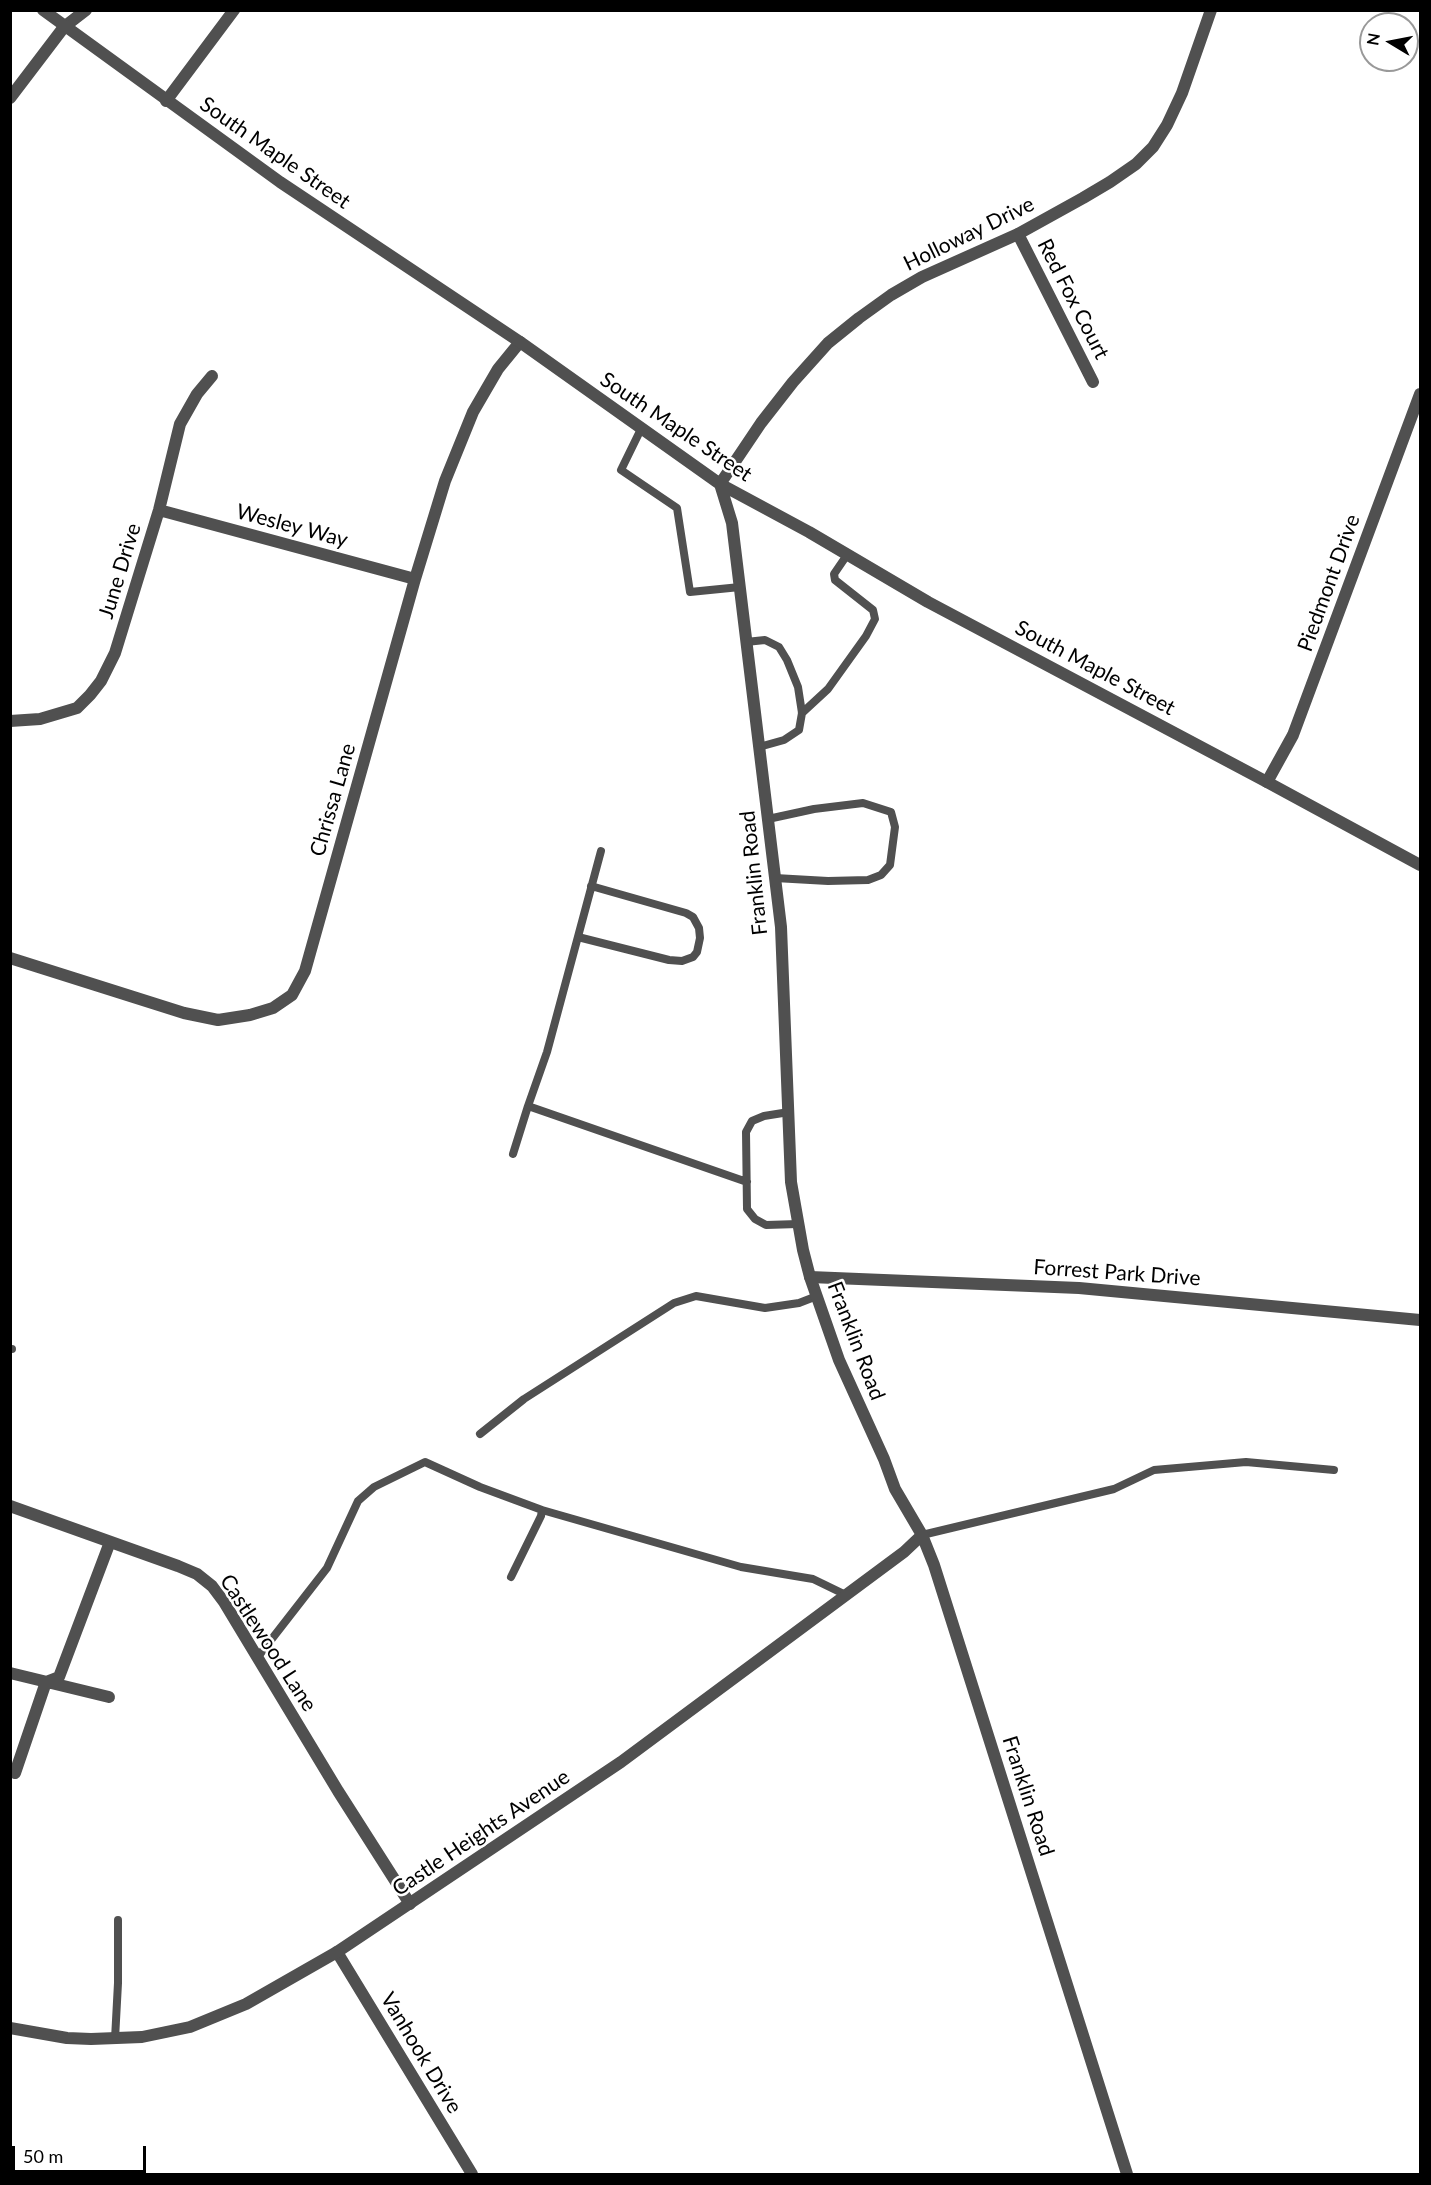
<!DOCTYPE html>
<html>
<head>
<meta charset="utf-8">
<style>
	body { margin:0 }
	#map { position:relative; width:1431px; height:2185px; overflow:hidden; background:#fff; font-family:Lato,sans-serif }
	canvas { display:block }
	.frame { position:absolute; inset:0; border:12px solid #000; pointer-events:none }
	.north { position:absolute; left:1359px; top:12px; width:60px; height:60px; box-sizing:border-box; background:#fff; border:2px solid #999; border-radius:50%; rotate:280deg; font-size:16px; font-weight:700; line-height:24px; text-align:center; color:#000 }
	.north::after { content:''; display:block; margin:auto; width:21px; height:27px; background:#000; clip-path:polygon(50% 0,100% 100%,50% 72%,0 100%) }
	.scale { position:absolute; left:12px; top:2146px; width:134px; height:27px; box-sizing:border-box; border:3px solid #000; border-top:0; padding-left:8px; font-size:18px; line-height:21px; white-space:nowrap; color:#000; -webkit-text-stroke:4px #fff; paint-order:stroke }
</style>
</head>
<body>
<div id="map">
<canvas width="1431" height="2185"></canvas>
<div class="frame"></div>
<div class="north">N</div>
<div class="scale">50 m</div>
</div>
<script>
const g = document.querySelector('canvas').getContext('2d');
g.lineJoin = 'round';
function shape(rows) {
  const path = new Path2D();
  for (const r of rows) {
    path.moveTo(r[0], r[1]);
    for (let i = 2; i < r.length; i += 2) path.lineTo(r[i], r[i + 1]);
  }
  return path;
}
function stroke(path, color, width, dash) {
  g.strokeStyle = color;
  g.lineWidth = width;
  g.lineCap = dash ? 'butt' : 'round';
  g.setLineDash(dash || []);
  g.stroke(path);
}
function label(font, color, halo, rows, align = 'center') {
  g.font = font + ' Lato,sans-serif';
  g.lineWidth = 5;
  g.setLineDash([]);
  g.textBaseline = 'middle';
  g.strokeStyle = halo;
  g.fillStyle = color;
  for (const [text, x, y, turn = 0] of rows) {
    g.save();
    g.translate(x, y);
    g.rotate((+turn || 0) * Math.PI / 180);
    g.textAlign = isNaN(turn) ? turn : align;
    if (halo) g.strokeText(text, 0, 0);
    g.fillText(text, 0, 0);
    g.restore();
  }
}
stroke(shape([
	[641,429,621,470,677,508,690,592,740,587],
	[746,642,765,640,779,647,787,660,798,687,802,713,799,730,784,740,759,747],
	[802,713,828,689,866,636,875,619,873,610,835,580,834,574,847,555],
	[768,819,814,809,863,803,891,812,895,827,890,865,881,875,868,880,828,881,775,878],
	[601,851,547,1052,528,1106,747,1182],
	[578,937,669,960,682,961,693,957,697,952,700,938,699,928,693,917,686,913,591,886],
	[789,1112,764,1116,752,1121,746,1132,747,1209,755,1219,766,1225,798,1224],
	[513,1154,528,1106],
	[10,1349,12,1349],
	[480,1434,524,1399,674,1303,696,1296,765,1308,799,1303,817,1296],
	[542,1510,741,1567,813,1579,846,1595],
	[922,1535,1114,1489,1154,1470,1246,1462,1334,1470],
	[257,1658,327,1568,358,1501,374,1487,425,1462,480,1487,542,1510,541,1516,511,1577],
	[115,2039,118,1983,118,1920]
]), '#505050', 8);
stroke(shape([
	[10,98,64,27,86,10],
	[166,101,234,10],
	[1018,234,1093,382],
	[159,510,415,579],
	[10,721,40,719,77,708,90,695,101,681,115,653,159,510,180,424,197,394,212,376],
	[1267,782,1293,735,1420,394],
	[10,958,184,1013,218,1020,250,1015,273,1008,292,995,305,971,415,579,445,481,473,412,498,369,520,342],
	[810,1277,1079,1288,1420,1320],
	[10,1506,178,1566,197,1574,212,1586,224,1602,338,1791,410,1904],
	[10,1673,109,1697],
	[15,1773,46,1682,59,1677,110,1542],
	[337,1952,472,2174]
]), '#505050', 12);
stroke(shape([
	[43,10,280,182,520,342,720,484,809,532,928,602,1267,782,1420,865],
	[10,2028,67,2038,91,2039,142,2037,190,2027,246,2004,337,1952,621,1762,904,1552,922,1535],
	[1127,2174,934,1565,922,1535,895,1489,884,1459,839,1360,810,1277,803,1250,791,1182,781,927,732,523,720,484,761,423,793,382,828,343,859,318,891,295,922,277,1018,234,1083,198,1110,182,1136,164,1153,147,1167,125,1182,93,1211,10]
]), '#505050', 12);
label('21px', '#000', '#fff', [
	["South Maple Street",275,153,35],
	["Holloway Drive",969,234,-26],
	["Red Fox Court",1073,299,63],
	["South Maple Street",676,427,34],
	["Wesley Way",292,526,15],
	["June Drive",120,571,-73],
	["Piedmont Drive",1329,583,-70],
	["South Maple Street",1095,668,28],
	["Chrissa Lane",333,800,-74],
	["Franklin Road",754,873,-96],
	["Forrest Park Drive",1117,1273,4],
	["Franklin Road",856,1341,69],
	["Castlewood Lane",268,1643,57],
	["Franklin Road",1028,1796,72],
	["Castle Heights Avenue",481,1833,-34],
	["Vanhook Drive",421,2053,59]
]);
</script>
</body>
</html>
